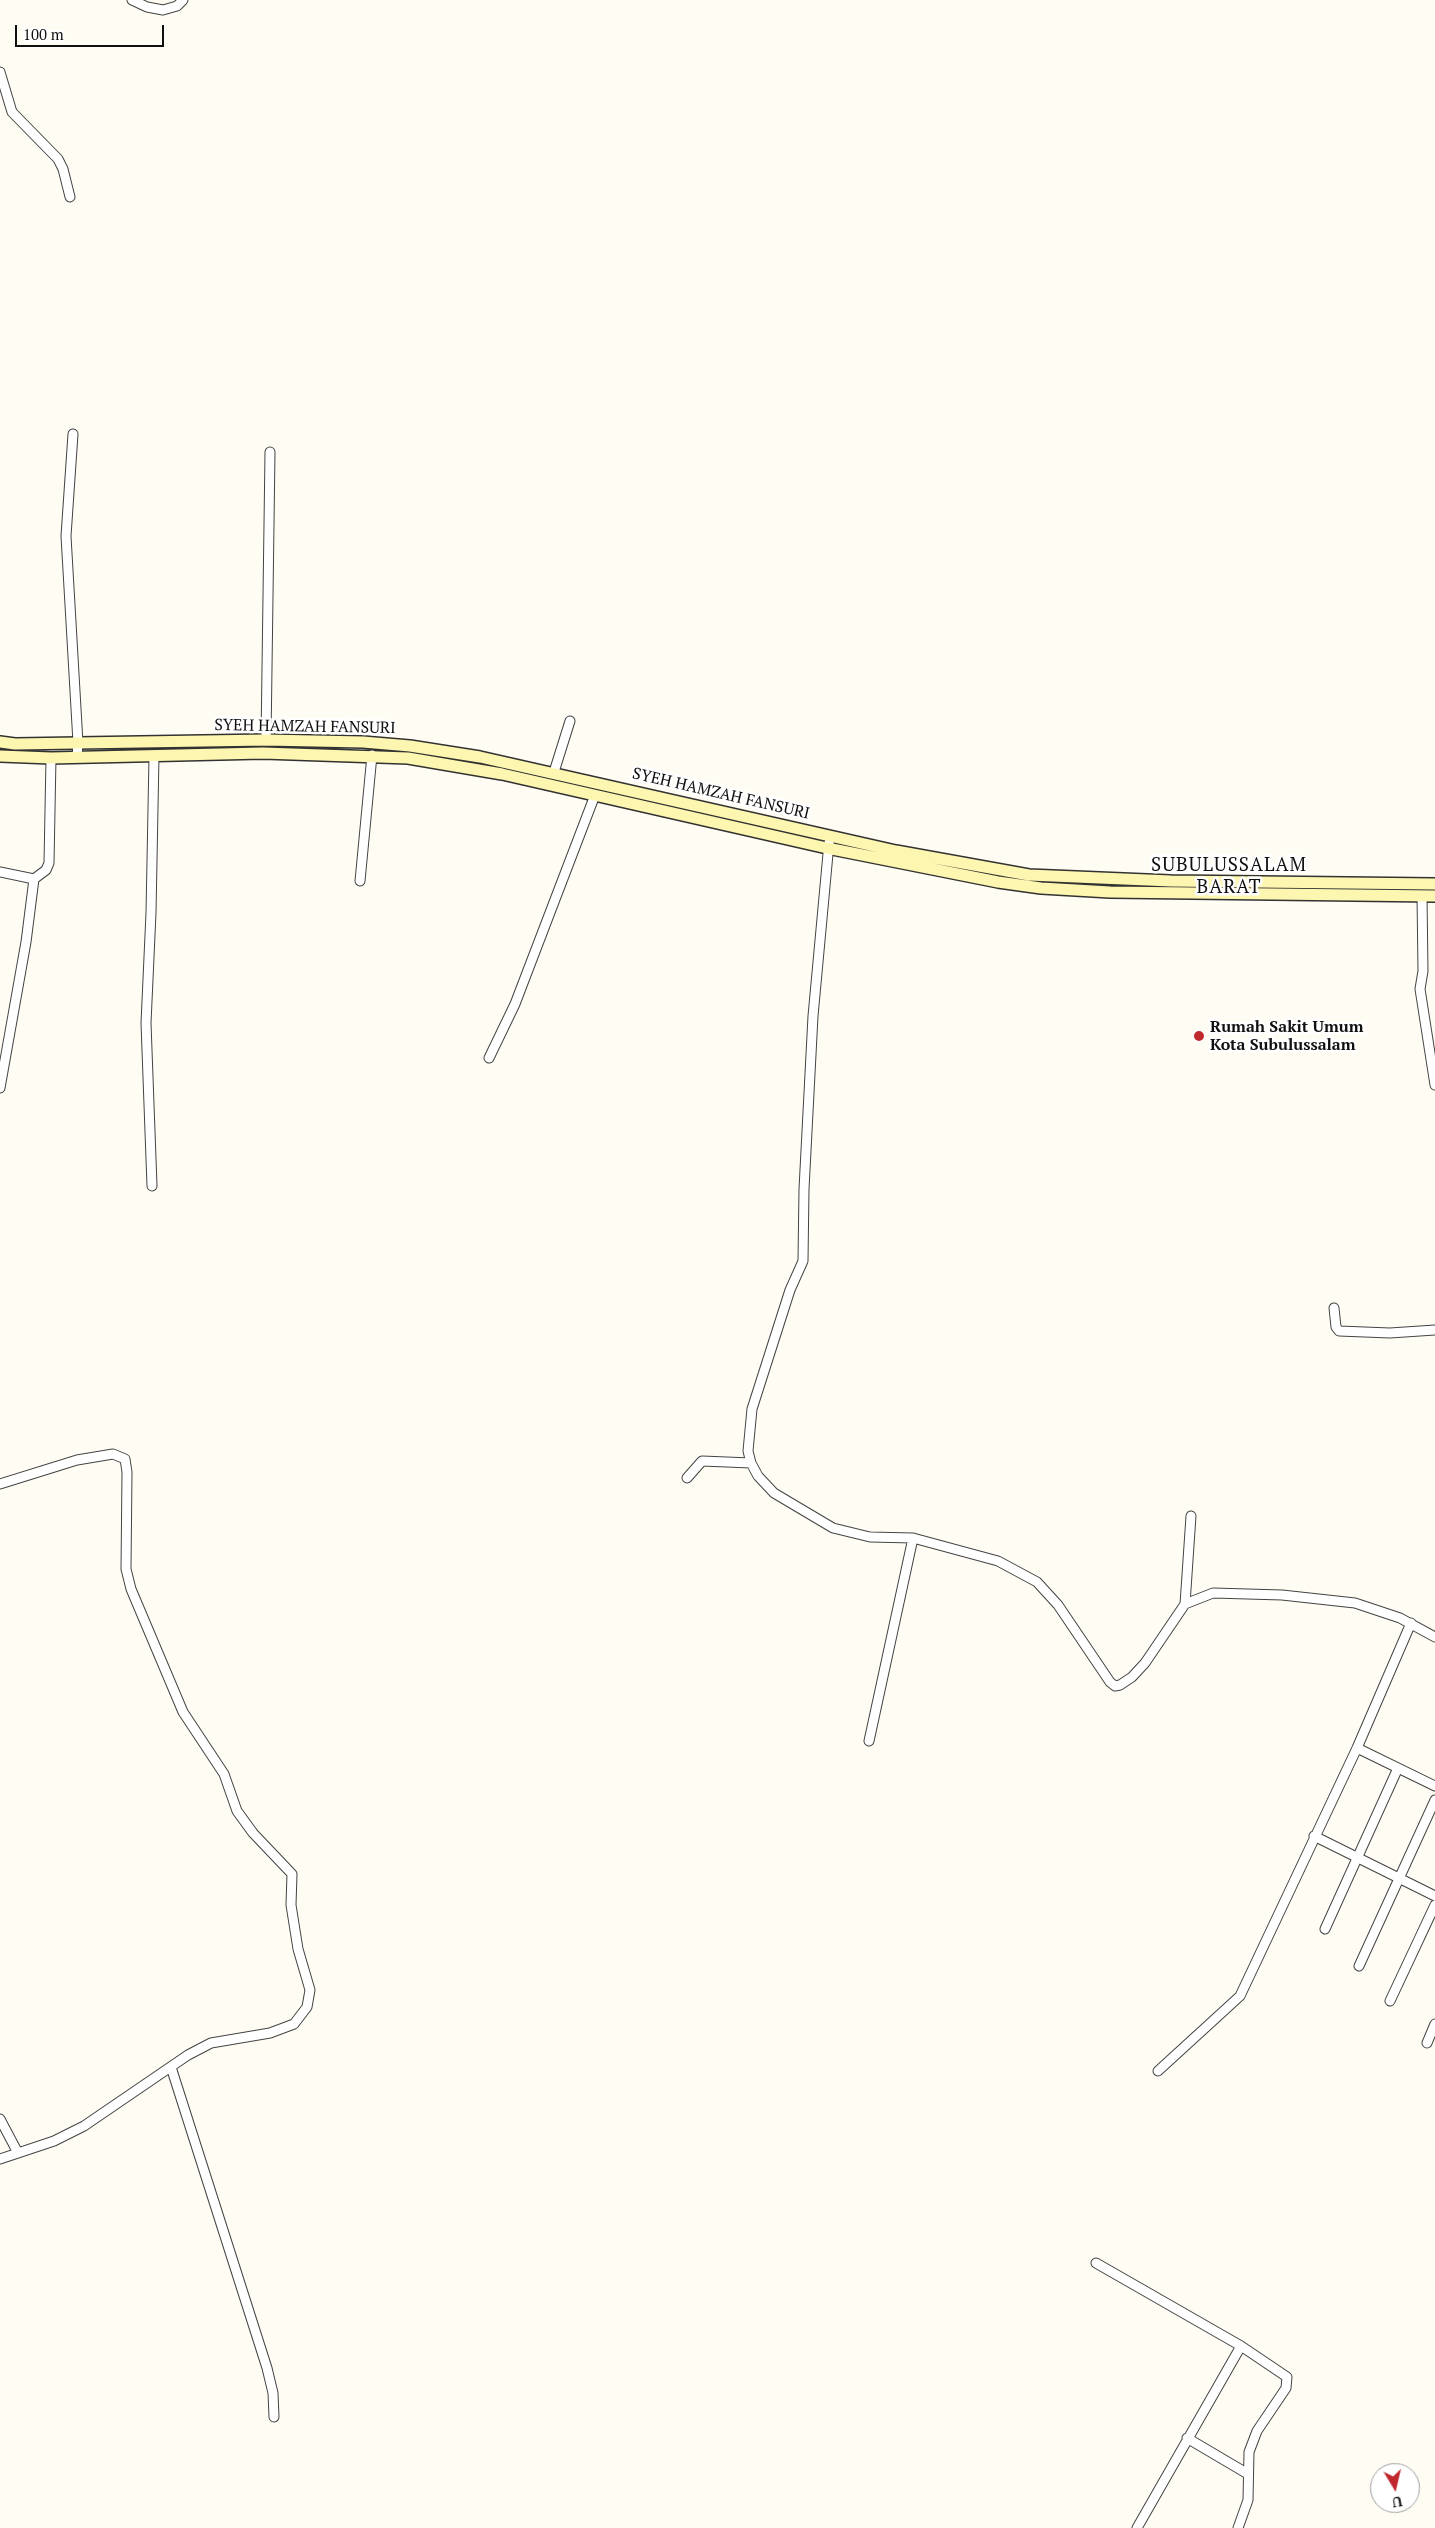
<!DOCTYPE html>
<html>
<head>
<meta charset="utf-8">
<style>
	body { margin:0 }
	#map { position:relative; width:1435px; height:2528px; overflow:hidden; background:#fffdf3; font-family:"PT Serif",serif }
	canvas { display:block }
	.north { position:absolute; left:1370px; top:2463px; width:50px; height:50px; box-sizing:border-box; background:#fff; border:1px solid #9f9f9f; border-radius:50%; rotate:171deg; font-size:14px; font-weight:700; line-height:20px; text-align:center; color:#101010 }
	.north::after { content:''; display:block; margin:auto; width:18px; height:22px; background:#bf292e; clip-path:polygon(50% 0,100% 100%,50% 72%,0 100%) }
	.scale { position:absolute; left:15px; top:25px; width:149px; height:22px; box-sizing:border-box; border:2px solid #101010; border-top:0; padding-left:6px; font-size:15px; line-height:18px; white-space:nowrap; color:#101010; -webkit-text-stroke:4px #fff; paint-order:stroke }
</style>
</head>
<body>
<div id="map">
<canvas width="1435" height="2528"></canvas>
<div class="north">U</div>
<div class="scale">100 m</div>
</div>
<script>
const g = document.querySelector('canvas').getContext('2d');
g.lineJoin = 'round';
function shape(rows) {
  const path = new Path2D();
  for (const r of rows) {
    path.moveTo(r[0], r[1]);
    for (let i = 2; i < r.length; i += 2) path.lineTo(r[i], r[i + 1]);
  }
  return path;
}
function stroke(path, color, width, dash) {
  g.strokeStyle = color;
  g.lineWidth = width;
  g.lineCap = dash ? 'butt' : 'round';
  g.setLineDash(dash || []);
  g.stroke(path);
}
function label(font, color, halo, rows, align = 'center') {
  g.font = font + ' "PT Serif",serif';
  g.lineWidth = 5;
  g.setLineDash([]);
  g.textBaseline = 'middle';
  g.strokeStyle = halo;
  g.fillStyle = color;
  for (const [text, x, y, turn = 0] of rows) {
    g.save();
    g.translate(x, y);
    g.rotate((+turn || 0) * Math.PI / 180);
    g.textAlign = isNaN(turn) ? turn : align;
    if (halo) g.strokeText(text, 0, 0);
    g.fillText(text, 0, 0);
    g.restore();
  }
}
const minor = shape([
	[132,0,147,7,163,10,177,6,183,0],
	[0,72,12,112,58,159,63,169,70,197],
	[73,434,66,536,78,743,77,757],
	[266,740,270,452],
	[554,772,570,721],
	[829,843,813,1016,804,1189,803,1261,790,1290,752,1409,748,1451,751,1463,758,1476,774,1493,833,1528,870,1537,913,1538,998,1561,1037,1582,1058,1605,1110,1682,1115,1686,1120,1685,1132,1677,1145,1663,1185,1604,1213,1593,1282,1595,1355,1603,1400,1618,1435,1637],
	[0,872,34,879,46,870,49,863,51,758],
	[360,881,372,755],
	[1422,896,1423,971,1420,989,1435,1085],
	[489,1058,515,1004,595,795],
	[0,1088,26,942,34,879],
	[152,1186,146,1023,151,913,154,756],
	[1334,1308,1336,1327,1339,1331,1390,1333,1435,1330],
	[687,1478,702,1461,751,1463],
	[0,1484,77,1460,113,1454,125,1459,127,1472,126,1569,131,1589,183,1712,224,1774,237,1811,253,1833,292,1874,291,1905,298,1949,310,1990,307,2007,294,2024,270,2033,211,2043,188,2055,84,2126,54,2141,0,2159],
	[1185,1604,1191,1516],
	[869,1741,913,1538],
	[1357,1748,1435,1786],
	[1314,1836,1435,1896],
	[1325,1929,1398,1768],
	[1359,1966,1435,1800],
	[1390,2001,1435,1905],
	[1427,2043,1435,2024],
	[171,2067,267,2368,273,2393,274,2417],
	[1158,2071,1240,1996,1357,1748,1411,1623],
	[0,2119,18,2153],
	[1096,2263,1241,2346,1287,2377,1286,2388,1257,2431,1249,2452,1248,2500,1238,2528],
	[1187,2438,1248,2474],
	[1137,2528,1241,2346]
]);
const secondary = shape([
	[0,742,15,744,266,740,363,742,410,746,480,757,896,851,1029,875,1171,881,1435,884],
	[0,756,51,758,263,753,408,758,502,774,827,848,998,882,1041,888,1110,892,1435,896]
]);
stroke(minor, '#434343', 11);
stroke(secondary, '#323232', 14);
stroke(minor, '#fff', 9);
stroke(secondary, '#fdf6b0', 11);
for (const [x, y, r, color] of [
	[1199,1036,6,"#bf292e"]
]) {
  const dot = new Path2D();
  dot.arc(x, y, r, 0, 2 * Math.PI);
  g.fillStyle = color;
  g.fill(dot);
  stroke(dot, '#fff', 2);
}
label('16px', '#101010', '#fff', [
	["SYEH HAMZAH FANSURI",305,727,1],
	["SYEH HAMZAH FANSURI",721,794,13]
]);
label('bold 16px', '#101010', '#fff', [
	["Rumah Sakit Umum",1210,1027],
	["Kota Subulussalam",1210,1045]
], 'left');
g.letterSpacing = '1px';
label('19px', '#101010', '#fff', [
	["SUBULUSSALAM",1229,866],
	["BARAT",1229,888]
]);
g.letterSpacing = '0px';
</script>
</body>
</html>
